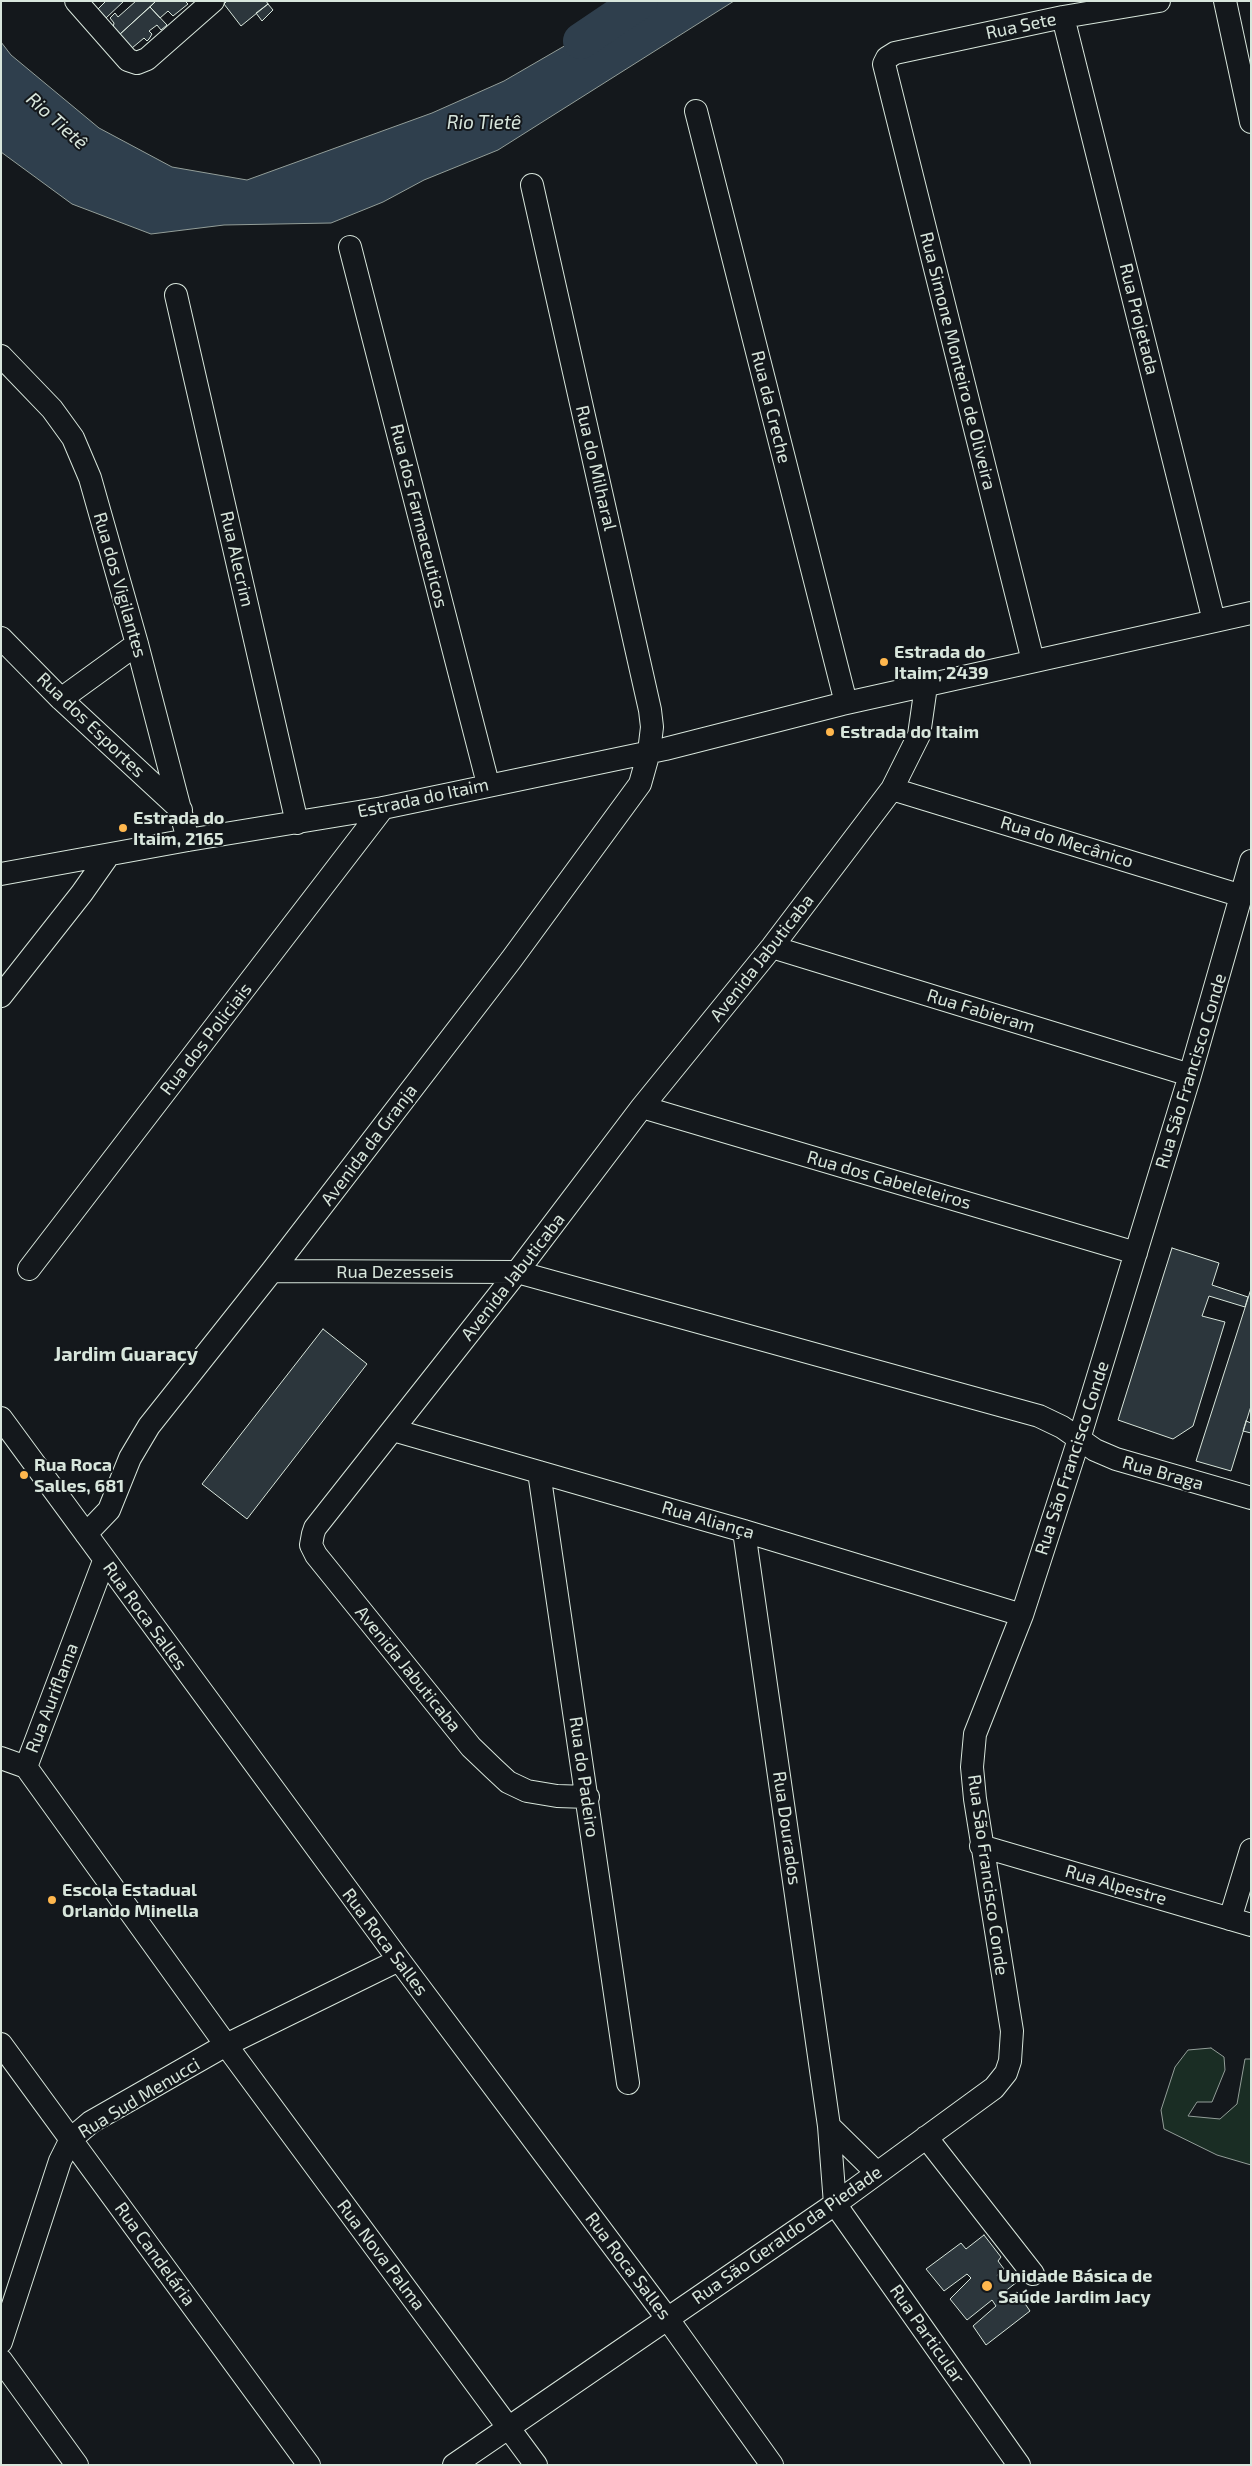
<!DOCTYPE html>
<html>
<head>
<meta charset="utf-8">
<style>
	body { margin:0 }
	#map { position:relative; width:1252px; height:2466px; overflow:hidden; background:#14181c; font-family:"Exo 2",sans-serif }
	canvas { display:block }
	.frame { position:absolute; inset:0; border:2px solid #d8e6dc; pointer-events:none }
</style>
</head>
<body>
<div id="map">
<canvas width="1252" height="2466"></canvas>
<div class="frame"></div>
</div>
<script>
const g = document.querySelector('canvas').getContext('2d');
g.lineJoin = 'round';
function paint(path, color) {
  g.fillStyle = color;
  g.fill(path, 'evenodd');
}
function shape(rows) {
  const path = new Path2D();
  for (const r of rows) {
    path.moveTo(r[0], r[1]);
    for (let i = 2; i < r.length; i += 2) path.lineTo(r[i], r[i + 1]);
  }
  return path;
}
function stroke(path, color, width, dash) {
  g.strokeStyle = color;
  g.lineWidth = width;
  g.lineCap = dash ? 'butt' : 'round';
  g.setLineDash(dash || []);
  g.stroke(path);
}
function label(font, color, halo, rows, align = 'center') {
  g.font = font + ' "Exo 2",sans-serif';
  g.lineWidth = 4;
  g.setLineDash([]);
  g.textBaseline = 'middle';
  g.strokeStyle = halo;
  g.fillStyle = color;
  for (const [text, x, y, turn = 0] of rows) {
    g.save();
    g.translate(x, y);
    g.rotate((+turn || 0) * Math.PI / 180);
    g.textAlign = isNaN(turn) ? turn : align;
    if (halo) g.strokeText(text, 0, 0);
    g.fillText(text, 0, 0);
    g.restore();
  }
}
const green = shape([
	[1211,2048,1224,2057,1225,2070,1212,2102,1197,2102,1188,2116,1220,2119,1237,2104,1245,2059,1251,2059,1251,2165,1217,2155,1164,2129,1161,2110,1175,2067,1188,2050,1211,2048]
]);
paint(green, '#1a2d24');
stroke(green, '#939e99', 1);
const water = shape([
	[642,1,734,1,498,150,424,180,383,202,331,223,224,225,151,234,72,204,1,152,1,42,11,55,99,128,172,167,247,180,432,113,504,81,642,1]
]);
paint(water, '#2f3f4d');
stroke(water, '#939e99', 1);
stroke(shape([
	[581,41,640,1]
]), '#2f3f4d', 36);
const building = shape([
	[106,1,124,1,106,18,98,9,106,1],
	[136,1,156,1,119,35,113,28,114,23,110,18,115,13,118,17,136,1],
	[156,1,185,1,188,4,173,16,168,11,160,18,150,7,156,1],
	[227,1,266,1,268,4,241,26,224,4,227,1],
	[268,4,273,10,262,21,256,13,268,4],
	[150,7,167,25,161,30,157,25,149,31,152,34,149,39,147,41,144,38,132,48,119,35,150,7],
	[1172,1248,1219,1263,1212,1285,1248,1297,1245,1307,1209,1296,1202,1316,1225,1322,1193,1426,1173,1439,1118,1420,1172,1248],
	[1251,1289,1251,1406,1231,1471,1196,1461,1251,1289],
	[323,1329,367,1364,247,1519,202,1484,323,1329],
	[1246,1421,1251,1423,1251,1433,1243,1431,1246,1421],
	[984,2235,1001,2257,998,2261,1004,2269,997,2275,1001,2280,1009,2274,1017,2282,999,2296,1004,2302,1017,2292,1030,2311,986,2345,973,2326,996,2306,992,2300,967,2320,950,2299,971,2278,967,2274,944,2291,926,2269,961,2243,966,2249,984,2235]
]);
paint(building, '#2c363c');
stroke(building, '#d8e6dc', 1);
const minor = shape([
	[76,1,128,60,137,63,147,59,213,1],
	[1225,1,1251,122],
	[1063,17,1214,621],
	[696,111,846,703],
	[350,247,488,784],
	[176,295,297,823],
	[1,356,52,409,73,438,90,478,137,644,188,840],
	[1,638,61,699,181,810],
	[1033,661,884,64,887,58,895,53,1063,17,1159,1],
	[61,699,137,644],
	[892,789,1242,896],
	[1,874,188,840,383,808,665,749,842,704,1251,613],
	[772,947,1190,1075],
	[1,996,82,893,108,856],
	[642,1107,1136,1253],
	[29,1269,383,808],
	[272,1271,517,1272,1039,1416,1062,1427,1095,1450,1116,1459,1251,1498],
	[1,1418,399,1960,667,2318,772,2465],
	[393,1430,744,1531,1022,1615],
	[539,1472,628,2083],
	[744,1531,829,2126,835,2204,1019,2465],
	[86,1534,109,1510,130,1458,149,1426,272,1271,511,960,640,784,649,752,652,727,650,710,532,185],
	[1,1758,26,1767],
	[26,1767,226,2045,536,2465],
	[26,1767,104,1561],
	[588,1797,557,1796,527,1791,508,1782,494,1769,471,1747,316,1555,311,1545,313,1534,315,1528,517,1272,642,1107,772,947,892,789,919,735,926,686],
	[981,1846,1251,1925],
	[1230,1919,1251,1850],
	[1,2044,309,2465],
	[829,2126,877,2173],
	[926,2137,1033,2274],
	[1,2342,60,2161,71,2139,91,2122,226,2045,399,1960],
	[1,2360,77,2465],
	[454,2465,835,2204,994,2088,1006,2073,1010,2061,1012,2031,975,1799,972,1767,975,1734,1022,1615,1079,1439,1190,1075,1251,861]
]);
stroke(minor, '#d8e6dc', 24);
stroke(minor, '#14181c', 22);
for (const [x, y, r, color] of [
	[884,662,5,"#ffb74d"],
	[830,732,5,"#ffb74d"],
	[123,828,5,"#ffb74d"],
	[24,1475,5,"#ffb74d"],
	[52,1900,5,"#ffb74d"],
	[987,2286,6,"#ffb74d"]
]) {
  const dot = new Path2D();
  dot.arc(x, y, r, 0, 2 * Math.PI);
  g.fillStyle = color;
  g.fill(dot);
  stroke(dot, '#14181c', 2);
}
label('18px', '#d8e6dc', '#14181c', [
	["Rua Sete",1021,26,-12],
	["Rua Projetada",1139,319,76],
	["Rua Simone Monteiro de Oliveira",958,361,76],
	["Rua da Creche",771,407,76],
	["Rua do Milharal",596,468,77],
	["Rua dos Farmaceuticos",419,516,76],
	["Rua Alecrim",237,559,77],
	["Rua dos Vigilantes",120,585,74],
	["Rua dos Esportes",91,725,44],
	["Estrada do Itaim",423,798,-12],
	["Rua do Mecânico",1067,842,17],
	["Avenida Jabuticaba",762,958,-52],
	["Rua Fabieram",981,1011,17],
	["Rua dos Policiais",206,1039,-52],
	["Rua São Francisco Conde",1191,1071,-73],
	["Avenida da Granja",369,1145,-53],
	["Rua dos Cabeleleiros",889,1180,16],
	["Rua Dezesseis",395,1272],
	["Avenida Jabuticaba",513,1277,-52],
	["Rua São Francisco Conde",1072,1458,-72],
	["Rua Braga",1163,1473,16],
	["Rua Aliança",708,1520,16],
	["Rua Roca Salles",145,1616,54],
	["Avenida Jabuticaba",408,1669,51],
	["Rua Auriflama",52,1698,-69],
	["Rua do Padeiro",584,1777,82],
	["Rua Dourados",787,1828,82],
	["Rua São Francisco Conde",988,1875,82],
	["Rua Alpestre",1116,1885,16],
	["Rua Roca Salles",385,1942,53],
	["Rua Sud Menucci",139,2098,-31],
	["Rua São Geraldo da Piedade",787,2235,-35],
	["Rua Candelária",155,2254,54],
	["Rua Nova Palma",381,2255,53],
	["Rua Roca Salles",628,2266,53],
	["Rua Particular",927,2334,55]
]);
label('bold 18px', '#d8e6dc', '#14181c', [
	["Estrada do",894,652],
	["Itaim, 2439",894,673],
	["Estrada do Itaim",840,732],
	["Estrada do",133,818],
	["Itaim, 2165",133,839],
	["Rua Roca",34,1465],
	["Salles, 681",34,1486],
	["Escola Estadual",62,1890],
	["Orlando Minella",62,1911],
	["Unidade Básica de",998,2276],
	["Saúde Jardim Jacy",998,2297]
], 'left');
label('italic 19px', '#d8e6dc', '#14181c', [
	["Rio Tietê",57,121,42],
	["Rio Tietê",484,123]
]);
label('bold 20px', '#d8e6dc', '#14181c', [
	["Jardim Guaracy",126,1354]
]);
</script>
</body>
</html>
